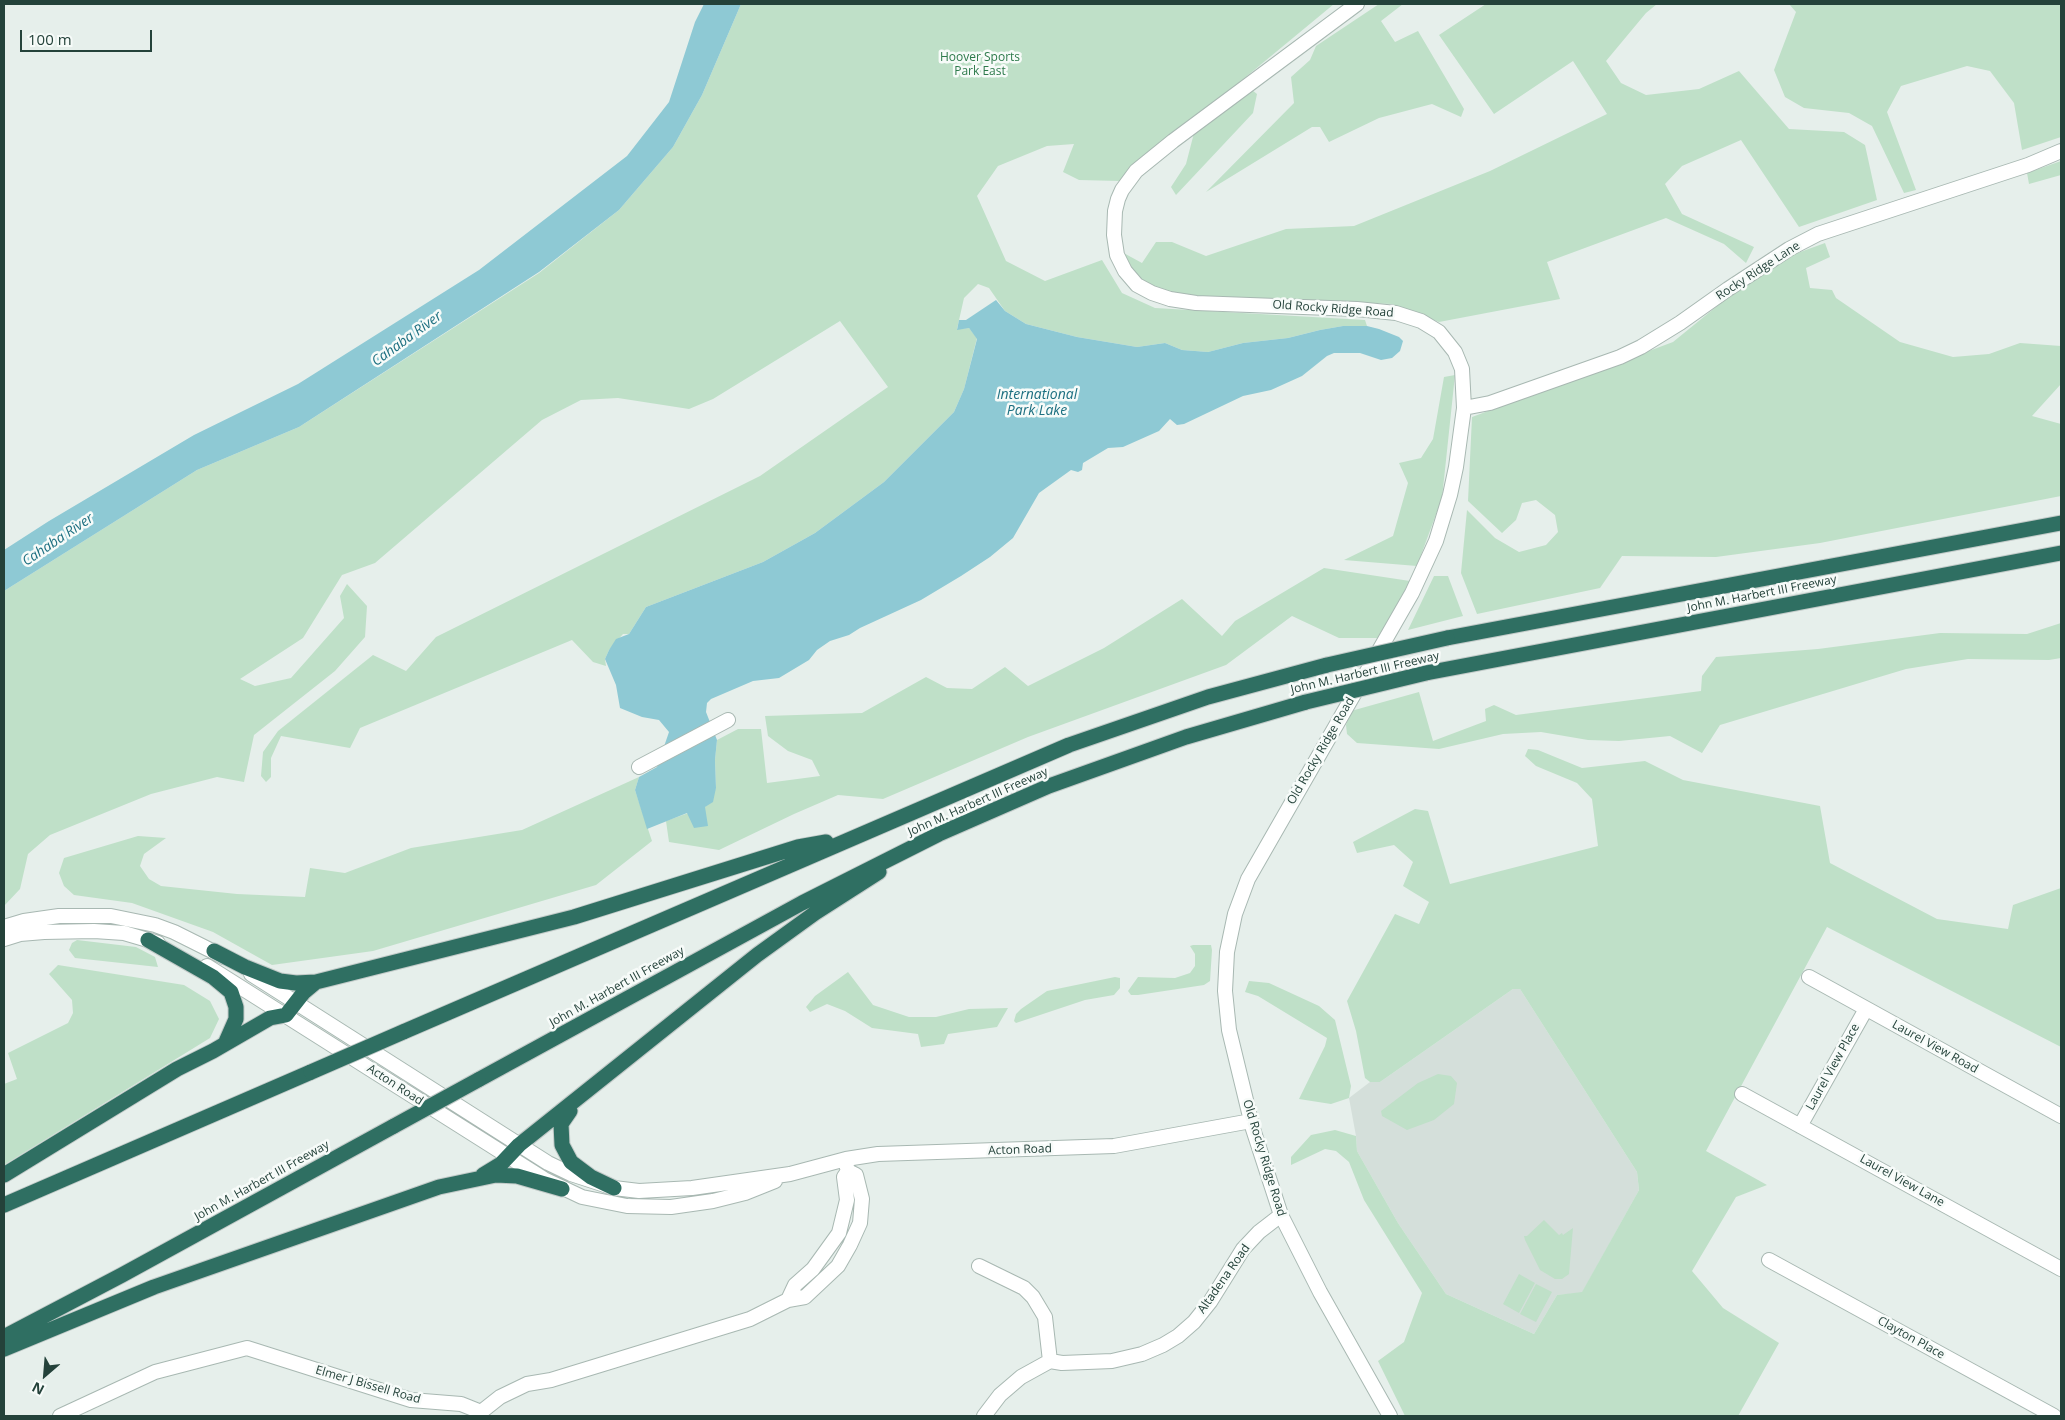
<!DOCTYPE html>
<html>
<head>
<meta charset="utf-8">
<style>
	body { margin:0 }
	#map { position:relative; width:2065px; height:1420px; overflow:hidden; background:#e6efeb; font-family:"Open Sans",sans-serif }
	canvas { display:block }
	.frame { position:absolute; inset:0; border:5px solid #24423a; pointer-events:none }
	.north { position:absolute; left:20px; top:1350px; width:50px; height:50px; -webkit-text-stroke:4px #f7fbf9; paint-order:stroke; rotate:207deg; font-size:14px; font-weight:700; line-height:20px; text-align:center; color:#24423a }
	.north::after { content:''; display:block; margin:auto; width:18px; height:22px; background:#24423a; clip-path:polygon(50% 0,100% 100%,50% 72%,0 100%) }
	.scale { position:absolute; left:20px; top:30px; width:132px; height:22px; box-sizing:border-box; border:2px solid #24423a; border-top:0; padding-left:6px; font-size:15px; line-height:18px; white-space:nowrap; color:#24423a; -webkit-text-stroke:4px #f7fbf9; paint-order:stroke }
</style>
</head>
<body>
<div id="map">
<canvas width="2065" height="1420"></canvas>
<div class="frame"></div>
<div class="north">N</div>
<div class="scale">100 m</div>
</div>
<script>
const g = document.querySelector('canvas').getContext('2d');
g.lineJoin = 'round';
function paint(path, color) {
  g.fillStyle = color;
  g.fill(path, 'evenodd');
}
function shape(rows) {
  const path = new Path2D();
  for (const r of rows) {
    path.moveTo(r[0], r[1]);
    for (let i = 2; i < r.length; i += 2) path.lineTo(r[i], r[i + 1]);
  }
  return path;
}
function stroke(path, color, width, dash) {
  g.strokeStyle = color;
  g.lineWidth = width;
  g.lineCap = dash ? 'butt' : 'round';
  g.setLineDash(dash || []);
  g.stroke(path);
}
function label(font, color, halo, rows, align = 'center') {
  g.font = font + ' "Open Sans",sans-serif';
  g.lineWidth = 5;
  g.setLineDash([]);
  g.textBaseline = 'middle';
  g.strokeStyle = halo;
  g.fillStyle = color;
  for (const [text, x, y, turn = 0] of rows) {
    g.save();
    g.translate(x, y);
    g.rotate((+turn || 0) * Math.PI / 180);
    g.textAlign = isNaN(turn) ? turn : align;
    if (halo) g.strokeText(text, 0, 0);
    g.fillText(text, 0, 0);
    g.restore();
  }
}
paint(shape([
	[1513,989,1520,989,1637,1172,1639,1190,1582,1293,1557,1295,1534,1334,1446,1294,1398,1223,1357,1151,1356,1136,1349,1098,1370,1082,1380,1082]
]), '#d4dfda');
paint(shape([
	[741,4,1334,4,1120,181,1079,180,1063,172,1074,144,1047,146,998,166,977,196,1006,261,1045,281,1102,260,1122,293,1155,308,1365,320,1367,326,1343,326,1320,330,1288,338,1243,343,1208,352,1182,350,1165,343,1137,347,1077,337,1026,324,1005,311,989,288,978,284,964,298,957,329,969,328,977,338,964,389,954,412,884,482,815,533,763,562,646,607,629,634,623,634,609,650,605,659,606,666,593,662,572,640,360,728,350,748,281,736,271,758,271,777,266,782,261,776,263,752,278,731,373,655,406,671,436,637,760,476,888,387,840,321,713,399,689,409,618,398,581,400,542,420,375,563,342,575,303,638,240,679,255,686,291,678,344,618,340,596,347,584,367,606,365,637,335,671,254,735,244,782,217,777,151,794,50,835,28,854,20,889,4,906,4,591,197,470,299,427,539,273,619,210,673,147,702,95],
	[1379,4,1403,4,1381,21,1395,42,1418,31,1464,109,1461,117,1432,104,1379,118,1329,142,1320,127,1312,127,1206,192,1294,103,1291,77,1310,60,1316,46],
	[1486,4,1657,4,1646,13,1606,61,1621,83,1646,95,1699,89,1739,71,1789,129,1844,132,1865,145,1877,200,1799,227,1741,140,1682,166,1665,184,1682,214,1754,247,1746,263,1724,244,1666,218,1547,262,1560,299,1439,322,1392,304,1205,297,1157,290,1139,281,1120,251,1142,263,1156,242,1172,242,1206,256,1286,229,1354,226,1490,171,1607,114,1573,61,1494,114,1439,35],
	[1789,4,2061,4,2061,137,2022,150,2014,103,1990,71,1967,66,1901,86,1887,112,1916,190,1904,193,1872,126,1849,113,1804,108,1785,97,1774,70,1796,12],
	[1252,90,1257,94,1253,113,1176,195,1171,187,1186,164,1194,133],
	[2061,161,2061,175,2029,184,2027,173],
	[1825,243,1830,257,1806,268,1810,288,1832,290,1836,298,1900,342,1953,357,1989,354,2020,343,2061,346,2061,384,2032,416,2061,424,2061,496,1820,543,1716,557,1622,556,1600,588,1477,614,1461,573,1467,510,1495,538,1519,552,1546,545,1558,532,1555,515,1536,500,1522,503,1516,520,1502,533,1468,501,1472,417,1673,342,1727,298,1792,255],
	[1455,375,1442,498,1417,566,1344,560,1393,536,1408,483,1399,463,1421,458,1433,439,1444,377],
	[1324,568,1410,581,1378,638,1339,638,1292,616,1226,665,1028,737,883,799,838,795,794,814,719,850,669,842,666,821,705,807,716,788,715,760,717,740,738,729,761,729,767,783,820,776,812,760,788,751,768,736,765,716,862,713,926,677,947,688,972,689,1005,667,1028,686,1104,648,1182,599,1222,636,1235,621],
	[1434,576,1448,576,1463,616,1408,630],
	[2061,623,2061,658,2049,660,1968,659,1906,669,1720,725,1702,753,1670,736,1619,741,1588,740,1541,732,1503,734,1439,749,1357,743,1347,734,1346,725,1351,711,1419,692,1433,741,1486,721,1485,709,1494,705,1516,715,1701,691,1702,676,1716,657,1818,649,1940,633,2027,634],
	[1528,749,1538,750,1582,768,1645,761,1683,780,1820,806,1830,863,1937,919,2008,929,2013,905,2061,888,2061,1047,1827,927,1706,1151,1767,1185,1736,1197,1692,1271,1723,1308,1779,1343,1738,1416,1405,1416,1378,1361,1404,1342,1422,1293,1364,1200,1349,1162,1336,1151,1325,1149,1291,1165,1291,1157,1311,1135,1335,1130,1356,1136,1357,1151,1398,1223,1446,1294,1534,1334,1557,1295,1582,1292,1639,1190,1637,1172,1520,989,1513,989,1380,1082,1370,1082,1365,1078,1356,1031,1347,1001,1395,914,1419,924,1429,902,1403,886,1413,862,1394,845,1357,853,1353,842,1415,809,1428,811,1450,884,1598,846,1592,799,1577,783,1536,766,1525,756],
	[639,777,635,790,652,841,596,885,373,951,272,965,213,932,132,903,74,895,64,886,59,873,64,858,138,836,166,838,144,854,140,866,149,879,161,886,237,894,305,897,310,868,345,873,411,848,522,830],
	[77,940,136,947,155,957,158,967,75,958,69,950,72,943],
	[1193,945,1211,945,1212,950,1210,981,1204,985,1138,995,1131,995,1128,991,1138,977,1175,978,1190,973,1195,966,1195,954,1190,946],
	[58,965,184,985,210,1001,219,1019,210,1038,4,1165,4,1084,17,1079,8,1053,68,1023,73,1013,72,1000,49,974],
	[848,972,873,1005,909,1017,936,1017,969,1009,1008,1008,997,1027,948,1034,944,1044,921,1047,918,1034,872,1028,845,1011,827,1004,810,1012,806,1007,815,996],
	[1115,977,1120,978,1120,988,1114,995,1085,1000,1016,1023,1014,1021,1016,1014,1021,1009,1047,991],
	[1249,981,1269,983,1319,1006,1335,1020,1351,1086,1349,1098,1331,1104,1299,1099,1325,1046,1327,1038,1258,996,1245,992],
	[1438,1074,1451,1076,1457,1083,1454,1104,1434,1120,1407,1130,1382,1116,1381,1111,1418,1083],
	[1544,1220,1559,1235,1562,1233,1563,1235,1573,1228,1569,1274,1562,1279,1555,1279,1540,1270,1525,1240,1524,1236,1527,1236],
	[1519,1274,1535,1283,1519,1313,1503,1304],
	[1536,1284,1552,1292,1536,1322,1520,1314]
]), '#bfe0c8');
paint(shape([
	[704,4,741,4,702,95,673,147,619,210,539,272,299,427,197,470,4,591,4,550,49,521,194,435,298,384,479,270,627,156,669,102,695,22],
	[996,300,1005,311,1026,324,1077,337,1137,347,1165,343,1182,350,1208,352,1243,343,1288,338,1320,330,1343,326,1367,326,1379,329,1399,337,1403,341,1400,351,1392,358,1381,360,1360,353,1334,353,1327,356,1302,376,1271,390,1243,396,1184,424,1177,425,1170,419,1159,431,1123,447,1108,448,1083,463,1082,470,1078,472,1071,470,1039,493,1013,538,990,557,961,576,921,600,860,628,849,635,830,641,817,650,809,660,779,678,753,681,711,699,707,703,706,712,717,740,715,760,716,788,713,802,705,807,708,826,694,828,687,813,647,829,635,790,639,777,657,767,669,732,659,720,642,717,620,708,616,685,605,659,609,650,616,639,629,634,646,607,763,562,815,533,884,482,954,412,964,389,977,339,969,328,957,330,959,320,966,320]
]), '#8ec9d4');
const minor = shape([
	[1357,4,1173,141,1136,171,1122,190,1118,199,1115,211,1114,235,1117,255,1125,271,1137,285,1152,293,1170,299,1196,303,1357,309,1396,313,1421,321,1439,332,1455,352,1462,369,1464,408,1456,467,1450,495,1436,541,1412,593,1248,879,1235,914,1227,952,1225,991,1229,1030,1253,1129,1281,1215,1320,1292,1390,1416],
	[1464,408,1490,403,1620,357,1641,347,1680,323,1728,289,1789,249,1818,234,2028,165,2061,151],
	[639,767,728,720],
	[4,927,24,921,59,916,111,916,155,925,174,932,224,957],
	[4,939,20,934,44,932,94,931,124,933,158,943],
	[207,966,544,1179,582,1197,627,1206,671,1207,713,1201,745,1193,775,1181],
	[251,974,548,1163,571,1174,614,1188,639,1191,692,1188,790,1174,846,1159,878,1154,1114,1146,1251,1121],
	[1809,977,2061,1116],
	[1742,1094,2061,1269],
	[1800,1126,1866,1009],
	[1769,1260,2054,1416],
	[979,1266,1024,1288,1033,1297,1045,1317,1050,1361],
	[788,1300,795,1285,813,1269,839,1233,847,1200,844,1177,848,1171,846,1164],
	[60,1416,155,1372,247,1348,411,1400,461,1404,481,1412,500,1397,527,1384,551,1380,750,1319,788,1300,805,1297,838,1266,850,1245,860,1223,862,1199,856,1175,848,1171],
	[984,1416,1000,1395,1021,1377,1050,1361,1062,1363,1112,1361,1142,1354,1163,1345,1178,1336,1194,1322,1210,1302,1243,1249,1259,1232,1281,1215]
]);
const highway = shape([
	[1447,638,2061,523],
	[1426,673,2061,553],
	[148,940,213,977,231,992,236,1007,236,1019,225,1044],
	[214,951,245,967,280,981,296,983,316,982,574,917,798,847,826,842],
	[403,1032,1069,745,1208,697,1327,665],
	[478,1080,802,903,939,834,1049,786,1186,737,1306,702],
	[570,1111,561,1124,562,1145,571,1162,591,1177,614,1188],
	[4,1175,177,1069,213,1051,270,1018,286,1015,304,992,316,982],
	[483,1175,501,1164,519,1145,757,955,815,913,879,872],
	[4,1205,311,1072],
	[4,1337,122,1275,394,1126],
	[4,1349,154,1287,439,1187,496,1175,517,1176,562,1189]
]);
stroke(minor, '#a8b8b2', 16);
stroke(highway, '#c2cac8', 17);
stroke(minor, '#fff', 14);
stroke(highway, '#2f6f62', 15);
const highwayBridge = shape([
	[1327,665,1447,638],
	[1306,702,1426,673],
	[311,1072,403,1032],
	[394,1126,478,1080]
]);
stroke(highwayBridge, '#c2cac8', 17, []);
stroke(highwayBridge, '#2f6f62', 15);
label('12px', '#2d7a4b', '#f7fbf9', [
	["Hoover Sports",980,58],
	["Park East",980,72]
]);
label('12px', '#24423a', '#f7fbf9', [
	["Rocky Ridge Lane",1758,271,-33],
	["Old Rocky Ridge Road",1333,309,4],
	["John M. Harbert III Freeway",1762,594,-11],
	["John M. Harbert III Freeway",1365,673,-13],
	["Old Rocky Ridge Road",1321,751,-60],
	["John M. Harbert III Freeway",978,802,-24],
	["John M. Harbert III Freeway",617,987,-29],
	["Laurel View Road",1935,1047,29],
	["Laurel View Place",1833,1067,-61],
	["Acton Road",395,1085,33],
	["Acton Road",1020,1150,-2],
	["Old Rocky Ridge Road",1264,1158,73],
	["John M. Harbert III Freeway",262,1181,-29],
	["Laurel View Lane",1902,1181,29],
	["Altadena Road",1224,1279,-55],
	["Clayton Place",1911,1338,29],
	["Elmer J Bissell Road",368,1385,16]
]);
label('italic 14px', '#1c6f80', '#f7fbf9', [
	["Cahaba River",407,339,-36],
	["International",1037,395],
	["Park Lake",1037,411],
	["Cahaba River",58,540,-34]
]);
</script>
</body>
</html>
